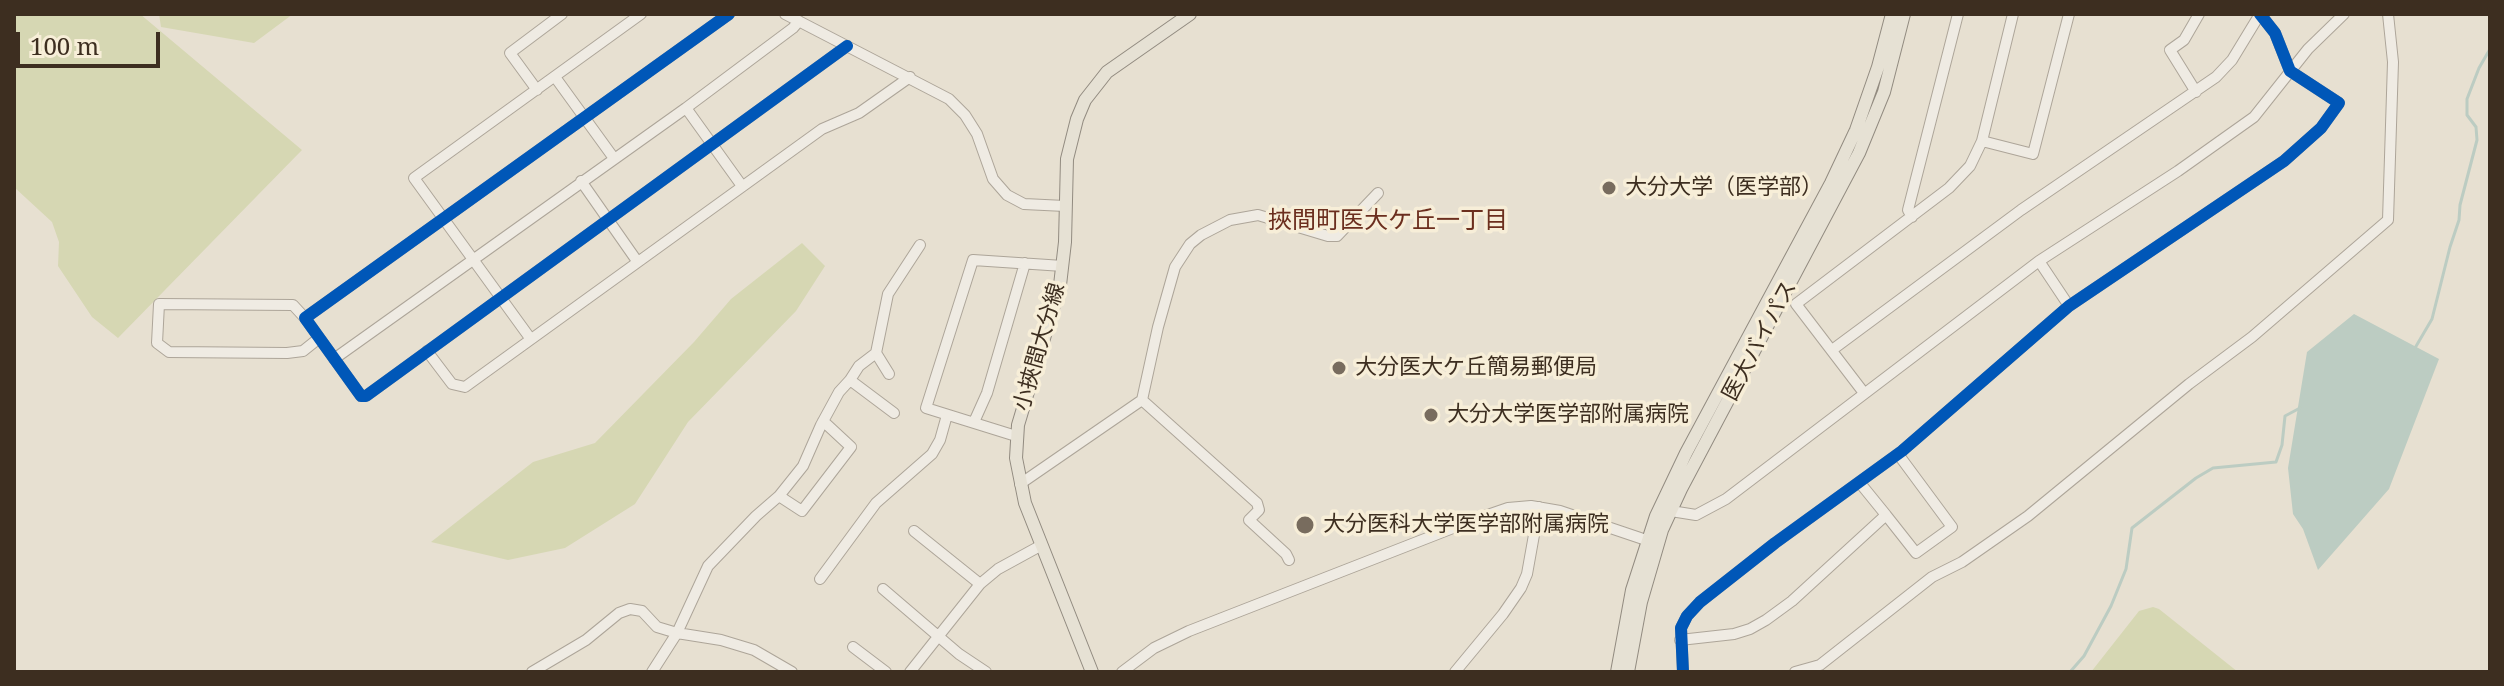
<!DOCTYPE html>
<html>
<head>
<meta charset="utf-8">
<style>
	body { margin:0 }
	#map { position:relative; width:2504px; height:686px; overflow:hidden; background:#e7e0d1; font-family:"Noto Serif",serif }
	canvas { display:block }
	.frame { position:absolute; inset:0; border:16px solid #3d2e20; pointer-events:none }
	.scale { position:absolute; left:16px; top:32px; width:144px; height:36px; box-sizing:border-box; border:4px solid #3d2e20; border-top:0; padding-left:10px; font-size:24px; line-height:28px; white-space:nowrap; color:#3d2e20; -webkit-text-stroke:6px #f7eed8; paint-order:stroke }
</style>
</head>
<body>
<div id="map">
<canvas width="2504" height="686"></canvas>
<div class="frame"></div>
<div class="scale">100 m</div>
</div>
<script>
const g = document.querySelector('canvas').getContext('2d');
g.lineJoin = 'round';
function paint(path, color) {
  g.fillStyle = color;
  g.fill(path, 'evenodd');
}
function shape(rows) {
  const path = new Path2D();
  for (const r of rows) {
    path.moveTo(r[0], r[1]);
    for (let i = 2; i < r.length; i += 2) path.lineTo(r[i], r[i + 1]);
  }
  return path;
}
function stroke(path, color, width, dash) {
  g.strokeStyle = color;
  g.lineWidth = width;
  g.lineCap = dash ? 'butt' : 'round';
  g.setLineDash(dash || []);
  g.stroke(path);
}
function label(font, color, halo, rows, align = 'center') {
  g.font = font + ' "Noto Serif","Noto Sans JP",serif';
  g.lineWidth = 7;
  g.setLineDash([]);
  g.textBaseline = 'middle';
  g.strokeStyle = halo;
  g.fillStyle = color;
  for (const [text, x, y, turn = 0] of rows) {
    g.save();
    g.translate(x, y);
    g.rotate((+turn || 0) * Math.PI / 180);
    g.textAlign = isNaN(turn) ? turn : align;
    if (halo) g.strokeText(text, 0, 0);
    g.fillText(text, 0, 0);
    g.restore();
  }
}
paint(shape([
	[14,14,140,14,302,150,118,338,92,317,58,266,59,242,52,222,14,187],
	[159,14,293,14,254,43,161,27],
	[802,243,825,266,796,311,688,422,635,504,565,548,508,560,431,542,533,462,595,443,694,342,731,299],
	[2153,607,2159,609,2238,672,2091,672,2139,611]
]), '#d6d7b3');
paint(shape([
	[2354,314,2439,359,2389,489,2318,570,2303,529,2293,514,2288,468,2307,352]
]), '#bcccc2');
stroke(shape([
	[2415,348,2432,319,2450,247,2459,220,2460,205,2477,140,2476,127,2467,115,2467,99,2479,68,2490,49],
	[2070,672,2084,656,2111,606,2126,569,2132,528,2196,478,2213,468,2276,462,2282,445,2285,416,2300,408]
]), '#bcccc2', 3);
const minor = shape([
	[729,14,305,318,361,396,366,396,847,46],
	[785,14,949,99,965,115,977,134,993,179,1007,195,1024,204,1065,206],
	[555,77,613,157],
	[537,90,510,53,562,14],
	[2196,92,2170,50,2184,40,2199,14],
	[686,108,742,186],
	[1982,141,2033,154,2069,14],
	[581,181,637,261],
	[1912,217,1908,210,1958,14],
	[2039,261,2069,306],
	[305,318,293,305,159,304,157,343,169,352,287,353,303,351,318,339],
	[530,338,414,178,641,14],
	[1832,350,2021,210,2216,77,2232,60,2260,14],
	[427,351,452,384,465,387,822,129,859,113,910,77],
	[876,353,889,374],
	[334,359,686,108,793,28,799,21],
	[850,380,894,413],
	[1864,393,1796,304,1949,188,1970,166,1982,141,2013,14],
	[974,422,987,393,1025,263],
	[1016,436,926,408,973,260,1063,266],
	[1020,484,1142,400],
	[779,496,802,511,851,447,823,421],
	[1671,511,1696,515,1726,499,2039,261,2178,171,2254,117,2308,49,2344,14],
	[1886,515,1916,553,1952,527,1898,454],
	[914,531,980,584],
	[1289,560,1286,554,1249,520,1259,510,1257,503,1142,400,1158,327,1175,267,1190,244,1201,235,1230,220,1258,215,1328,236,1337,236,1378,193],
	[820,579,876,503,932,454,940,440,947,415],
	[883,589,959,654,986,672],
	[1680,640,1734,634,1750,629,1766,620,1792,601,1886,515,1860,483],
	[853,647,886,672],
	[532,672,586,640,619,613,630,609,642,611,657,627,677,633,652,672],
	[792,672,754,650,721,640,677,633,708,566,756,516,779,496,803,466,821,425,839,392,850,380,859,366,876,353,888,294,920,245],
	[910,672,980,584,998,569,1040,546],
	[1122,672,1154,648,1189,631,1476,519,1508,508,1531,506,1560,511,1655,543],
	[1455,672,1503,614,1521,588,1527,574,1539,507],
	[1683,672,1681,628,1687,616,1700,602,1775,543,1902,451,2069,306,2284,161,2321,128,2339,103,2290,71,2275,33,2260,14],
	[1795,672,1820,665,1932,577,1962,562,2028,516,2189,384,2252,337,2388,220,2393,62,2388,14]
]);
const major = shape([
	[1092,672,1025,503,1016,458,1018,425,1060,285,1065,242,1067,159,1077,119,1085,100,1107,72,1190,14],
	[1617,672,1632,590,1656,516,1686,453,1831,183,1856,130,1878,67,1892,14],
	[1628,672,1641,602,1662,530,1681,489,1859,153,1884,92,1904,14]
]);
stroke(minor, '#ada599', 12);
stroke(major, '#928b80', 14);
stroke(minor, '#efebe3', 10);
stroke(major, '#e6e1d4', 12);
stroke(shape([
	[729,14,305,318,361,396,366,396,847,46],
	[1683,672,1681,628,1687,616,1700,602,1775,543,1902,451,2069,306,2284,161,2321,128,2339,103,2290,71,2275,33,2260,14]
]), '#0057b8', 12);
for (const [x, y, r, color] of [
	[1609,188,8,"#786c5e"],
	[1339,368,8,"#786c5e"],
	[1431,415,8,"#786c5e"],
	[1305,525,10,"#786c5e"]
]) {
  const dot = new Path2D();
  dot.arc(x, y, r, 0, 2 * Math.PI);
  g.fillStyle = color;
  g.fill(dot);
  stroke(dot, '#f7eed8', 3);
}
label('22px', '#3d2e20', '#f7eed8', [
	["大分大学（医学部）",1625,188],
	["大分医大ケ丘簡易郵便局",1355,368],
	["大分大学医学部附属病院",1447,415],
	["大分医科大学医学部附属病院",1323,525]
], 'left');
label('22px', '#3d2e20', '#f7eed8', [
	["医大バイパス",1760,341,-62],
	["小挾間大分線",1040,347,-74]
]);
label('24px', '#6b2e1e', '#f7eed8', [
	["挾間町医大ケ丘一丁目",1388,221]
]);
</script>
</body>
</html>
